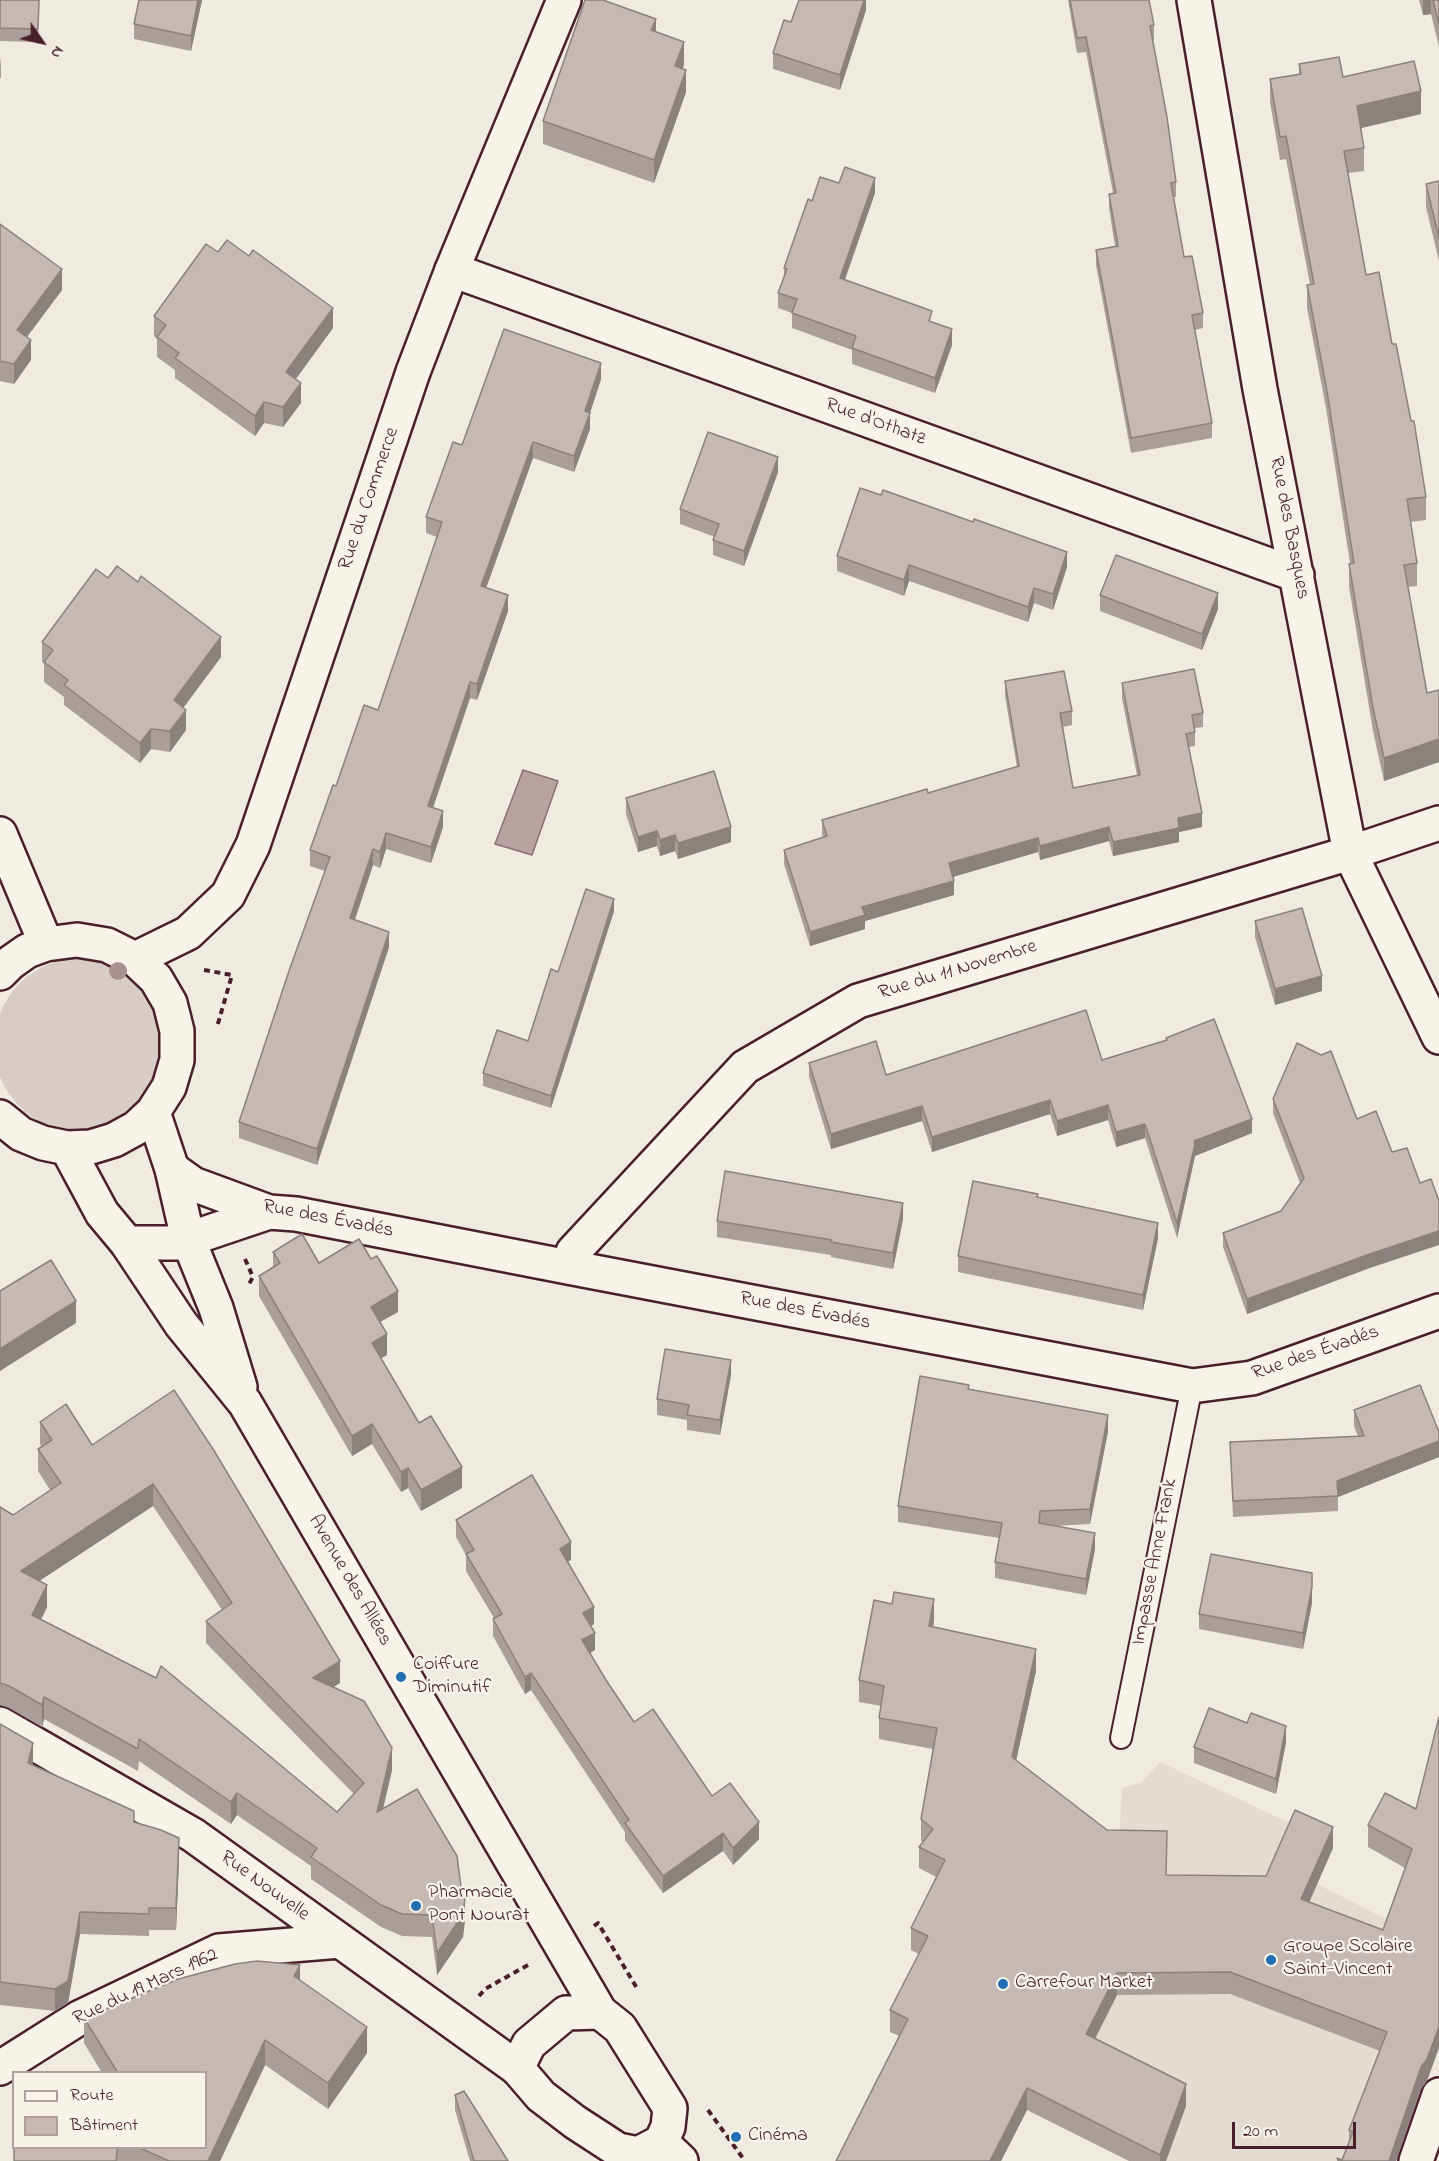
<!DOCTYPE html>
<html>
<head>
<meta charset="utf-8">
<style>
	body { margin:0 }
	#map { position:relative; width:1439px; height:2161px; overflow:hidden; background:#f0ebe0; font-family:"Indie Flower",sans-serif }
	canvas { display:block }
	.legend { position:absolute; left:12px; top:2071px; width:195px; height:78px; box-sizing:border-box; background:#f7f3e8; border:2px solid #b29e9c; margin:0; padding:8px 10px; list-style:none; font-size:18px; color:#4a1f2b }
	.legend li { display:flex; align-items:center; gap:12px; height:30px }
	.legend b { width:30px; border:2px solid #b29e9c }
	.north { position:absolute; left:12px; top:12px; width:60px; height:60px; -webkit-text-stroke:4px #f7f3e8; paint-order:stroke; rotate:124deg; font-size:16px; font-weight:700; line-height:24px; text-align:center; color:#4a1f2b }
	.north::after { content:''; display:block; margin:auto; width:21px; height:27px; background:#4a1f2b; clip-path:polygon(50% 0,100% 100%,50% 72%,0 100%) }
	.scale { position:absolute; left:1232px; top:2122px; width:124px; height:27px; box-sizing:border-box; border:3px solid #4a1f2b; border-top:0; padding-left:8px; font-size:18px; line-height:21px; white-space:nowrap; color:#4a1f2b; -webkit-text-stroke:4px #f7f3e8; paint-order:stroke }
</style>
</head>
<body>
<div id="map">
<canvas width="1439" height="2161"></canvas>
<ul class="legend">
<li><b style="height:8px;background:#f7f3e8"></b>Route</li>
<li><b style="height:16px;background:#c6b8b3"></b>Bâtiment</li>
</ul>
<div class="north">N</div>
<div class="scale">20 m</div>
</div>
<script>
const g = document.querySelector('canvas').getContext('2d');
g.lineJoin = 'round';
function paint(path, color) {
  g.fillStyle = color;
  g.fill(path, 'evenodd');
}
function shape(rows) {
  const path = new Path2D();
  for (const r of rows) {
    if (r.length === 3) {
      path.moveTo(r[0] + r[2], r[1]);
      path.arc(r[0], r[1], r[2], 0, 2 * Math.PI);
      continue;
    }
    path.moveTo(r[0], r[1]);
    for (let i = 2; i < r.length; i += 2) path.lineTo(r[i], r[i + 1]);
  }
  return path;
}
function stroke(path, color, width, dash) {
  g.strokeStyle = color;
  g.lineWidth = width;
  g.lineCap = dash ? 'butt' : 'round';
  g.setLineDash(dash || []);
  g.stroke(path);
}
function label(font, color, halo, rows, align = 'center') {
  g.font = font + ' "Indie Flower",sans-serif';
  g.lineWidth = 4.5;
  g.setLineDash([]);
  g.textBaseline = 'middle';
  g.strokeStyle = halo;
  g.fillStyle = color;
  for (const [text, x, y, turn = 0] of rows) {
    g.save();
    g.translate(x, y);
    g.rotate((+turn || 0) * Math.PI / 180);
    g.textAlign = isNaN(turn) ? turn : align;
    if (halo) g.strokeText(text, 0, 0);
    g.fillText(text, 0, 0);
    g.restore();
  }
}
paint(shape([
	[1160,1762,1294,1825,1279,1868,1317,1884,1439,1946,1439,2047,1397,2161,1166,2161,1186,2106,1061,2043,1114,1940,1122,1788,1141,1783]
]), '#e3dcd2');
paint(shape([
	[81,1045,87]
]), '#d8cdc6');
const water = shape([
	[523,770,558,781,532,855,495,844,523,770]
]);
paint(water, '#b7a4a2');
stroke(water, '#8b6f72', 1.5);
const lane = shape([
	[1121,1738,1192,1386]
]);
const street = shape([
	[1194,0,1260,389,1350,853,1439,1037],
	[452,270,1297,575],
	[172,1169,193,1184,269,1212,296,1214,568,1267,1192,1386,1252,1378,1439,1311],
	[127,1243,177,1243,269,1212],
	[568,1267,573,1252,745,1067,858,1001,1350,853,1439,823],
	[0,1724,193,1835,517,2068],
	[0,2068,79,2018,219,1951,340,1941],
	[1416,2161,1439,2095]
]);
const secondary = shape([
	[0,834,46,944],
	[135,959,188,933,228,895,253,845,413,372,452,270,564,0],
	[0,973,10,963,27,951,46,944,77,940,107,945,135,959,156,979,170,1003,177,1031,177,1060,169,1087,153,1112,136,1128,114,1140,91,1147,67,1148,43,1143,21,1134,0,1117],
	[153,1112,172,1169,188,1239,216,1308,240,1387],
	[67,1148,102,1213,127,1243,181,1324,245,1403,600,2012],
	[600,2012,620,2028,670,2108,668,2127,661,2142,638,2154,618,2150,575,2122,541,2096,517,2068,529,2044,566,2013,600,2012],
	[661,2142,681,2161]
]);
stroke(lane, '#4a1f2b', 24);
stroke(street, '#4a1f2b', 38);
stroke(secondary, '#4a1f2b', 38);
stroke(shape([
	[204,970,232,975,217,1027],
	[245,1259,253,1277,249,1284],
	[594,1926,598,1923,638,1990],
	[479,1996,485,1989,528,1965],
	[708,2110,745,2161]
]), '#4a1f2b', 4, [6, 4.5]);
stroke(lane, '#f7f3e8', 20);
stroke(street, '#f7f3e8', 33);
stroke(secondary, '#f7f3e8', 33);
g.fillStyle = '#a89292';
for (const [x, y] of [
	[118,971]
]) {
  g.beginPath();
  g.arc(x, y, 9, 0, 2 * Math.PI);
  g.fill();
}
paint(shape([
	[0,0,39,0,38,42,0,41],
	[139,0,202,0,191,51,134,39,134,24],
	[866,0,866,10,840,90,773,69,773,53,791,22],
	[1068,0,1149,0,1154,25,1154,40,1152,40,1176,182,1176,197,1173,197,1184,257,1203,313,1203,328,1195,330,1212,423,1212,438,1131,453,1096,265,1096,250,1115,246,1109,208,1109,194,1113,193,1086,52,1077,53],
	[1419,0,1439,0,1439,47,1431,14,1423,15],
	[656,32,684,64,683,69,686,92,654,183,543,144,543,121],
	[0,58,1,65,1,78,0,78],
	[1299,64,1343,77,1421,114,1361,128,1364,148,1364,171,1348,173,1366,275,1392,344,1411,421,1426,497,1426,520,1410,522,1417,563,1417,586,1408,587,1427,693,1439,690,1439,762,1384,781,1373,731,1349,587,1349,564,1350,563,1326,408,1307,308,1307,285,1310,284,1286,159,1280,160,1270,102,1270,79,1299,74],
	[1439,181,1439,261,1426,207,1426,184],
	[839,183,875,193,844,280,932,322,952,345,935,393,852,364,852,350,792,328,792,313,778,308,778,293,784,277,784,268,812,201],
	[0,224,62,290,27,337,31,360,14,384,0,381],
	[154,316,333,328,296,379,301,403,283,427,264,423,255,436,175,378,175,370,157,357,157,339,154,336],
	[601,379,590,413,590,429,574,472,533,458,486,588,508,611,477,700,470,698,433,808,443,827,431,863,386,849,380,868,373,865,355,919,389,947,317,1165,239,1138,239,1122,325,871,310,866,310,850,336,786,378,710,437,537,426,533,426,517,462,445],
	[778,472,744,566,713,555,713,540,715,537,680,524,680,509],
	[837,556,1067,567,1053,610,1034,603,1028,622,909,581,904,596,837,571],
	[108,578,221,657,184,707,186,730,170,752,151,749,140,763,64,705,64,697,44,682,44,664,42,662,42,642],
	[1100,595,1218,609,1202,650,1100,611],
	[1005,681,1072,711,1072,725,1063,727,1073,788,1137,775,1122,698,1122,683,1203,713,1203,727,1195,728,1195,746,1189,747,1202,827,1179,832,1179,842,1113,856,1109,841,1040,860,1038,852,953,877,954,895,865,921,865,929,810,946,784,864,784,850,823,837,822,834,822,820,928,793,1017,767,1005,696],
	[626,798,731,842,678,859,675,851,660,856,657,846,638,852,626,814],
	[614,911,551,1108,483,1086,483,1073,528,1041,558,972],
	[1255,921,1322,991,1275,1005,1255,937],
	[1166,1038,1252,1133,1195,1156,1177,1238,1145,1138,1116,1147,1108,1120,1057,1136,1050,1114,932,1152,922,1121,831,1149,809,1077,809,1063,886,1075,1102,1060,1166,1040],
	[1273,1099,1367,1269,1247,1314,1223,1247,1223,1233,1281,1211,1300,1183,1273,1113],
	[903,1219,893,1269,831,1257,831,1255,717,1237,717,1221],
	[1158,1238,1143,1310,958,1272,958,1256],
	[273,1252,319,1263,398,1312,380,1322,387,1355,381,1358,419,1423,462,1488,421,1511,408,1488,401,1492,372,1444,352,1456,259,1296,259,1276,273,1267],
	[731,1375,720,1435,687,1430,687,1420,657,1415,657,1399],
	[969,1389,1108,1431,1090,1524,1055,1526,1095,1549,1086,1595,995,1578,995,1562,999,1538,898,1522,898,1506],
	[174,1390,340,1683,333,1687,392,1770,383,1809,465,1920,463,1937,437,1975,432,1937,402,1936,381,1927,311,1879,311,1866,237,1815,231,1824,139,1761,138,1771,44,1719,42,1727,9,1708,0,1705,0,1507,13,1515,50,1490,38,1471,38,1449,42,1447,40,1444,40,1422,92,1445],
	[153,1506,222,1610,206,1621,206,1643,354,1794,337,1812,41,1620,47,1607,39,1581],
	[1354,1410,1439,1432,1439,1457,1338,1497,1338,1511,1233,1517,1230,1442,1358,1436,1354,1426],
	[456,1520,571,1560,568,1561,594,1624,591,1626,595,1650,590,1653,606,1680,634,1722,759,1839,733,1865,723,1851,663,1893,625,1840,625,1832,531,1690,525,1694,493,1636,493,1619,494,1618,466,1571,466,1555,456,1537],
	[1312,1603,1303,1649,1199,1629,1199,1614],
	[892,1604,934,1621,933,1627,1036,1671,1016,1760,1166,1875,1266,1876,1333,1848,1309,1902,1383,1930,1405,1868,1368,1847,1368,1825,1416,1809,1427,2081,1421,2089,1396,2161,1337,2161,1337,2158,1342,2160,1349,2143,1349,2130,1380,2051,1230,1994,1117,1995,1095,2039,1186,2106,1166,2161,1129,2161,1027,2110,1001,2161,836,2161,899,2036,890,2032,890,2010,919,1954,911,1950,911,1928,936,1877,919,1868,919,1847,923,1842,921,1841,921,1819,933,1749,879,1739,879,1718,881,1706,859,1702,859,1680],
	[0,1724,33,1765,134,1822,179,1860,176,1930,149,1930,149,1936,80,1934,68,2003,55,2011,0,2005],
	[1286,1742,1276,1794,1194,1763,1194,1747],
	[300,1980,367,2053,328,2109,265,2065,220,2161,14,2161,14,2148,206,2148,206,2073,102,2073,84,2043,84,2018],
	[455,2095,508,2161,470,2161,455,2110]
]), '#aa9e9a');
paint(shape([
	[198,0,202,0,191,51,191,36],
	[864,0,866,0,866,10,840,90,840,75],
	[1423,0,1431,0,1431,14,1423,15],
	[656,19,656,41,651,30],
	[684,42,684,64,675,89,675,66],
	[686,70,686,92,654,183,654,160],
	[1421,91,1421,114,1357,129,1357,106],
	[875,178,875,193,840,294,840,278],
	[62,269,62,290,17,350,17,330],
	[333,308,333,328,286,392,286,372],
	[952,329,952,345,935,393,935,378],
	[31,340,31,360,14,384,14,364],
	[601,363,601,379,590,413,590,429,574,472,574,456,585,411],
	[301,383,301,403,283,427,283,407],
	[264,402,264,423,255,436,255,416],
	[533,442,533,458,481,602,481,586],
	[778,457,778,472,744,566,744,551],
	[1067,552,1067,567,1053,610,1053,594],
	[909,565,909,581,904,596,904,580],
	[1034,588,1034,603,1028,622,1028,607],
	[1218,593,1218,609,1202,650,1202,634],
	[508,595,508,611,477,700,477,684],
	[221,637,221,657,174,720,174,700],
	[470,682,470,698,428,822,428,806],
	[186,710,186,730,170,752,170,731],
	[151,729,151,749,140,763,140,743],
	[1439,739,1439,762,1384,781,1384,758],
	[443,811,443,827,431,863,431,847],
	[1202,813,1202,827,1179,832,1179,842,1113,856,1113,842,1178,818],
	[731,827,731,842,678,859,678,843],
	[1109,827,1109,841,1040,860,1040,846],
	[657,831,657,846,638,852,638,837],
	[386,833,386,849,380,868,380,852],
	[675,835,675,851,660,856,660,840],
	[1038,838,1038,852,949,878,949,863],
	[373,849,373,865,350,934,350,918],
	[954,881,954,895,865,921,865,929,810,946,810,932,862,907],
	[614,899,614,911,551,1108,551,1096],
	[389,932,389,947,317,1165,317,1149],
	[1322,976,1322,991,1275,1005,1275,989],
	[1050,1100,1050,1114,932,1152,932,1137],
	[1108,1105,1108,1120,1057,1136,1057,1121],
	[922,1106,922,1121,831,1149,831,1134],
	[1252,1119,1252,1133,1195,1156,1177,1238,1177,1223,1194,1141],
	[1145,1124,1145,1138,1116,1147,1116,1132],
	[903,1203,903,1219,893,1269,893,1253],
	[1158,1223,1158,1238,1143,1310,1143,1295],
	[1439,1231,1439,1245,1367,1269,1247,1314,1247,1299,1367,1255],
	[398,1291,398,1312,371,1327,371,1307],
	[76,1301,76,1323,0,1371,0,1349],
	[387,1334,387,1355,372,1363,372,1343],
	[731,1360,731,1375,720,1435,720,1420],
	[1108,1415,1108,1431,1090,1524,1090,1509],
	[372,1424,372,1444,352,1456,352,1436],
	[1439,1441,1439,1457,1338,1497,1337,1481],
	[462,1467,462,1488,421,1511,421,1490],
	[408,1468,408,1488,401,1492,401,1472],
	[153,1484,153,1506,21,1593,21,1571],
	[1095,1533,1095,1549,1086,1595,1086,1579],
	[571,1542,571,1560,560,1566,560,1549],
	[47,1585,47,1607,32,1638,32,1615],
	[1312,1587,1312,1603,1303,1649,1303,1633],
	[934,1599,934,1621,929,1647,929,1626],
	[594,1607,594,1624,583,1630,583,1613],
	[595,1633,595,1650,582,1658,582,1640],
	[1036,1649,1036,1671,1012,1779,1012,1757],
	[340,1661,340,1683,313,1700,313,1678],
	[531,1673,531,1690,525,1694,525,1677],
	[44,1697,44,1719,42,1727,42,1705],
	[1286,1726,1286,1742,1276,1794,1276,1779],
	[33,1743,33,1765,28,1763],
	[392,1748,392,1770,377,1834,377,1812],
	[237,1793,237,1815,231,1824,231,1802],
	[759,1822,759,1839,733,1865,733,1848],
	[1333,1827,1333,1848,1301,1921,1301,1899],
	[723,1833,723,1851,663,1893,663,1876],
	[179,1838,179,1860,176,1930,176,1908],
	[465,1898,465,1920,463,1937,437,1975,437,1953],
	[80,1912,80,1934,68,2003,55,2011,55,1989],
	[300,1965,300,1991,294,1976],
	[1117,1973,1117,1995,1086,2056,1086,2034],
	[367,2027,367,2053,328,2109,328,2083],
	[1439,2027,1439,2048,1427,2081,1421,2089,1396,2161,1389,2161,1421,2067],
	[265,2040,265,2065,220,2161,208,2161],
	[1186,2084,1186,2106,1166,2161,1160,2161,1160,2155],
	[1027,2088,1027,2110,1001,2161,990,2161]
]), '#8b817d');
const building = shape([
	[0,0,39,0,38,29,0,28,0,0],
	[139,0,198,0,191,36,134,24,139,0],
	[585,0,603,0,656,19,651,30,684,42,675,66,686,70,654,160,543,121,585,0],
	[799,0,864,0,840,75,773,53,784,20,791,22,799,0],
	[1070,0,1149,0,1154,25,1150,26,1167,117,1176,182,1171,183,1184,257,1192,256,1203,313,1192,315,1212,423,1131,438,1096,250,1118,246,1109,194,1116,193,1086,37,1077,38,1070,0],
	[1433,0,1439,0,1439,24,1433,0],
	[1339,57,1343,77,1414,61,1421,91,1357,106,1364,148,1344,151,1366,275,1379,272,1392,344,1396,344,1411,421,1414,421,1426,497,1407,499,1417,563,1404,565,1427,693,1439,690,1439,739,1384,758,1373,708,1349,564,1354,563,1326,385,1307,285,1314,284,1286,136,1280,137,1270,79,1301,74,1299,64,1339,57],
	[845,167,875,178,840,278,932,311,929,321,952,329,935,378,852,348,856,336,792,313,797,299,778,293,787,269,784,268,808,199,812,201,820,177,839,183,845,167],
	[1439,181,1439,238,1426,184,1439,181],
	[0,224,62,269,17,330,31,340,14,364,0,361,0,224],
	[227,240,249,256,253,250,333,308,286,372,301,383,283,407,264,402,255,416,175,358,179,353,157,337,166,325,154,316,206,244,218,252,227,240],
	[504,329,601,363,585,411,590,413,574,456,533,442,481,586,508,595,477,684,470,682,428,806,443,811,431,847,386,833,380,852,373,849,350,918,389,932,317,1149,239,1122,290,968,330,857,310,850,333,785,336,786,364,705,378,710,442,522,426,517,453,442,462,445,504,329],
	[708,432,778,457,744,551,713,540,719,524,680,509,708,432],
	[860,488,881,495,883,490,973,522,974,519,1067,552,1053,594,1034,588,1028,607,909,565,904,580,837,556,860,488],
	[1116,555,1218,593,1202,634,1100,595,1116,555],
	[117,566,138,582,141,576,221,637,174,700,186,710,170,731,151,729,140,743,64,685,68,680,44,662,53,650,42,642,96,569,108,578,117,566],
	[1194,669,1203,713,1192,715,1195,732,1186,734,1202,813,1178,818,1179,828,1113,842,1109,827,1040,846,1038,838,949,863,954,881,862,907,865,915,810,932,784,850,827,836,822,820,927,789,928,793,1019,766,1005,681,1064,671,1072,711,1060,713,1073,788,1140,775,1122,683,1194,669],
	[714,771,731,827,678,843,675,835,660,840,657,831,638,837,626,798,714,771],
	[586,889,614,899,551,1096,483,1073,497,1030,528,1041,551,969,558,972,586,889],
	[1302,908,1322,976,1275,989,1255,921,1302,908],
	[1086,1010,1102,1060,1167,1040,1166,1038,1214,1019,1252,1119,1194,1141,1195,1144,1177,1223,1145,1124,1116,1132,1108,1105,1057,1121,1050,1100,932,1137,922,1106,831,1134,809,1063,876,1041,886,1075,1086,1010],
	[1297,1043,1321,1055,1331,1051,1357,1119,1376,1111,1392,1152,1407,1148,1420,1183,1431,1179,1439,1201,1439,1231,1367,1255,1247,1299,1223,1233,1281,1211,1304,1178,1273,1099,1297,1043],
	[725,1171,903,1203,893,1253,831,1242,832,1240,717,1221,725,1171],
	[973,1181,1038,1194,1037,1197,1158,1223,1143,1295,958,1256,973,1181],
	[302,1234,319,1263,359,1239,371,1259,377,1256,398,1291,371,1307,387,1334,372,1343,419,1423,431,1416,462,1467,421,1490,408,1468,401,1472,372,1424,352,1436,259,1276,280,1263,273,1252,302,1234],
	[51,1260,76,1301,0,1349,0,1291,51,1260],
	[665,1349,731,1360,720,1420,687,1415,689,1405,657,1399,665,1349],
	[920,1376,969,1385,968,1389,1108,1415,1090,1509,1040,1511,1039,1523,1095,1533,1086,1579,995,1562,1002,1523,898,1506,920,1376],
	[1420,1385,1439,1432,1439,1441,1337,1481,1338,1496,1233,1501,1230,1442,1364,1436,1354,1410,1420,1385],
	[174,1390,213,1449,340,1661,313,1678,364,1701,392,1748,377,1812,417,1789,457,1856,462,1894,465,1898,463,1914,437,1953,432,1915,402,1914,381,1905,311,1857,317,1848,237,1793,231,1802,139,1739,138,1749,44,1697,42,1705,9,1686,0,1683,0,1507,13,1515,61,1483,38,1449,52,1440,40,1422,66,1404,92,1445,174,1390],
	[153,1484,232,1603,206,1621,364,1783,337,1812,161,1666,156,1678,32,1615,47,1585,21,1571,153,1484],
	[532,1475,571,1542,560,1549,594,1607,583,1613,595,1633,582,1640,606,1680,634,1722,653,1709,712,1796,730,1783,759,1822,733,1848,723,1833,663,1876,625,1823,629,1820,531,1673,525,1677,493,1619,502,1614,466,1554,474,1550,456,1520,532,1475],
	[1211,1554,1312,1573,1312,1587,1303,1633,1199,1614,1211,1554],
	[894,1592,934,1599,929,1626,1036,1649,1012,1757,1107,1830,1167,1831,1166,1875,1266,1876,1295,1810,1333,1827,1301,1899,1383,1930,1412,1849,1368,1825,1385,1793,1416,1809,1439,1717,1439,2027,1427,2059,1421,2067,1389,2161,1339,2161,1337,2158,1342,2160,1353,2132,1349,2130,1387,2032,1230,1972,1117,1973,1086,2034,1186,2084,1160,2155,1027,2088,990,2161,836,2161,908,2019,890,2010,928,1936,911,1928,945,1860,919,1847,933,1829,921,1819,937,1728,879,1718,884,1686,859,1680,874,1600,892,1604,894,1592],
	[1209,1708,1247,1723,1251,1713,1286,1726,1276,1779,1194,1747,1209,1708],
	[0,1724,33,1743,28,1763,134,1811,134,1822,161,1830,179,1838,176,1908,149,1908,149,1914,80,1912,68,1981,55,1989,0,1982,0,1724],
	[257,1961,300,1965,294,1976,367,2027,328,2083,265,2040,208,2161,169,2161,140,2148,206,2148,206,2073,118,2073,84,2018,178,1979,235,1964,257,1961],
	[464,2091,508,2161,474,2161,455,2095,464,2091],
	[14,2148,117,2148,116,2161,14,2161,14,2148]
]);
paint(building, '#c6b8b3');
stroke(building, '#8b817d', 1.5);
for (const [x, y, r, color] of [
	[401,1677,6,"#1f6fb2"],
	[416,1906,6,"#1f6fb2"],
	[1271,1960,6,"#1f6fb2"],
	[1003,1984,6,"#1f6fb2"],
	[736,2137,6,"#1f6fb2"]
]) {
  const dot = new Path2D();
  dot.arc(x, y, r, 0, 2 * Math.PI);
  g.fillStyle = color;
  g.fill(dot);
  stroke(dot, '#f7f3e8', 2);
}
label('20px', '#4a1f2b', '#f7f3e8', [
	["Rue d'Othatz",875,423,20],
	["Rue du Commerce",370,499,-71],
	["Rue des Basques",1288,528,79],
	["Rue du 11 Novembre",958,971,-17],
	["Rue des Évadés",328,1220,11],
	["Rue des Évadés",805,1312,11],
	["Rue des Évadés",1316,1354,-19],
	["Impasse Anne Frank",1156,1562,-79],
	["Avenue des Allées",349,1581,60],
	["Rue Nouvelle",264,1887,36],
	["Rue du 19 Mars 1962",146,1988,-25]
]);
label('20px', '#4a1f2b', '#f7f3e8', [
	["Coiffure",413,1666],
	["Diminutif",413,1689],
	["Pharmacie",428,1894],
	["Pont Nourat",428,1917],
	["Groupe Scolaire",1283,1948],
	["Saint-Vincent",1283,1971],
	["Carrefour Market",1015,1984],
	["Cinéma",748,2137]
], 'left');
</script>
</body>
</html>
